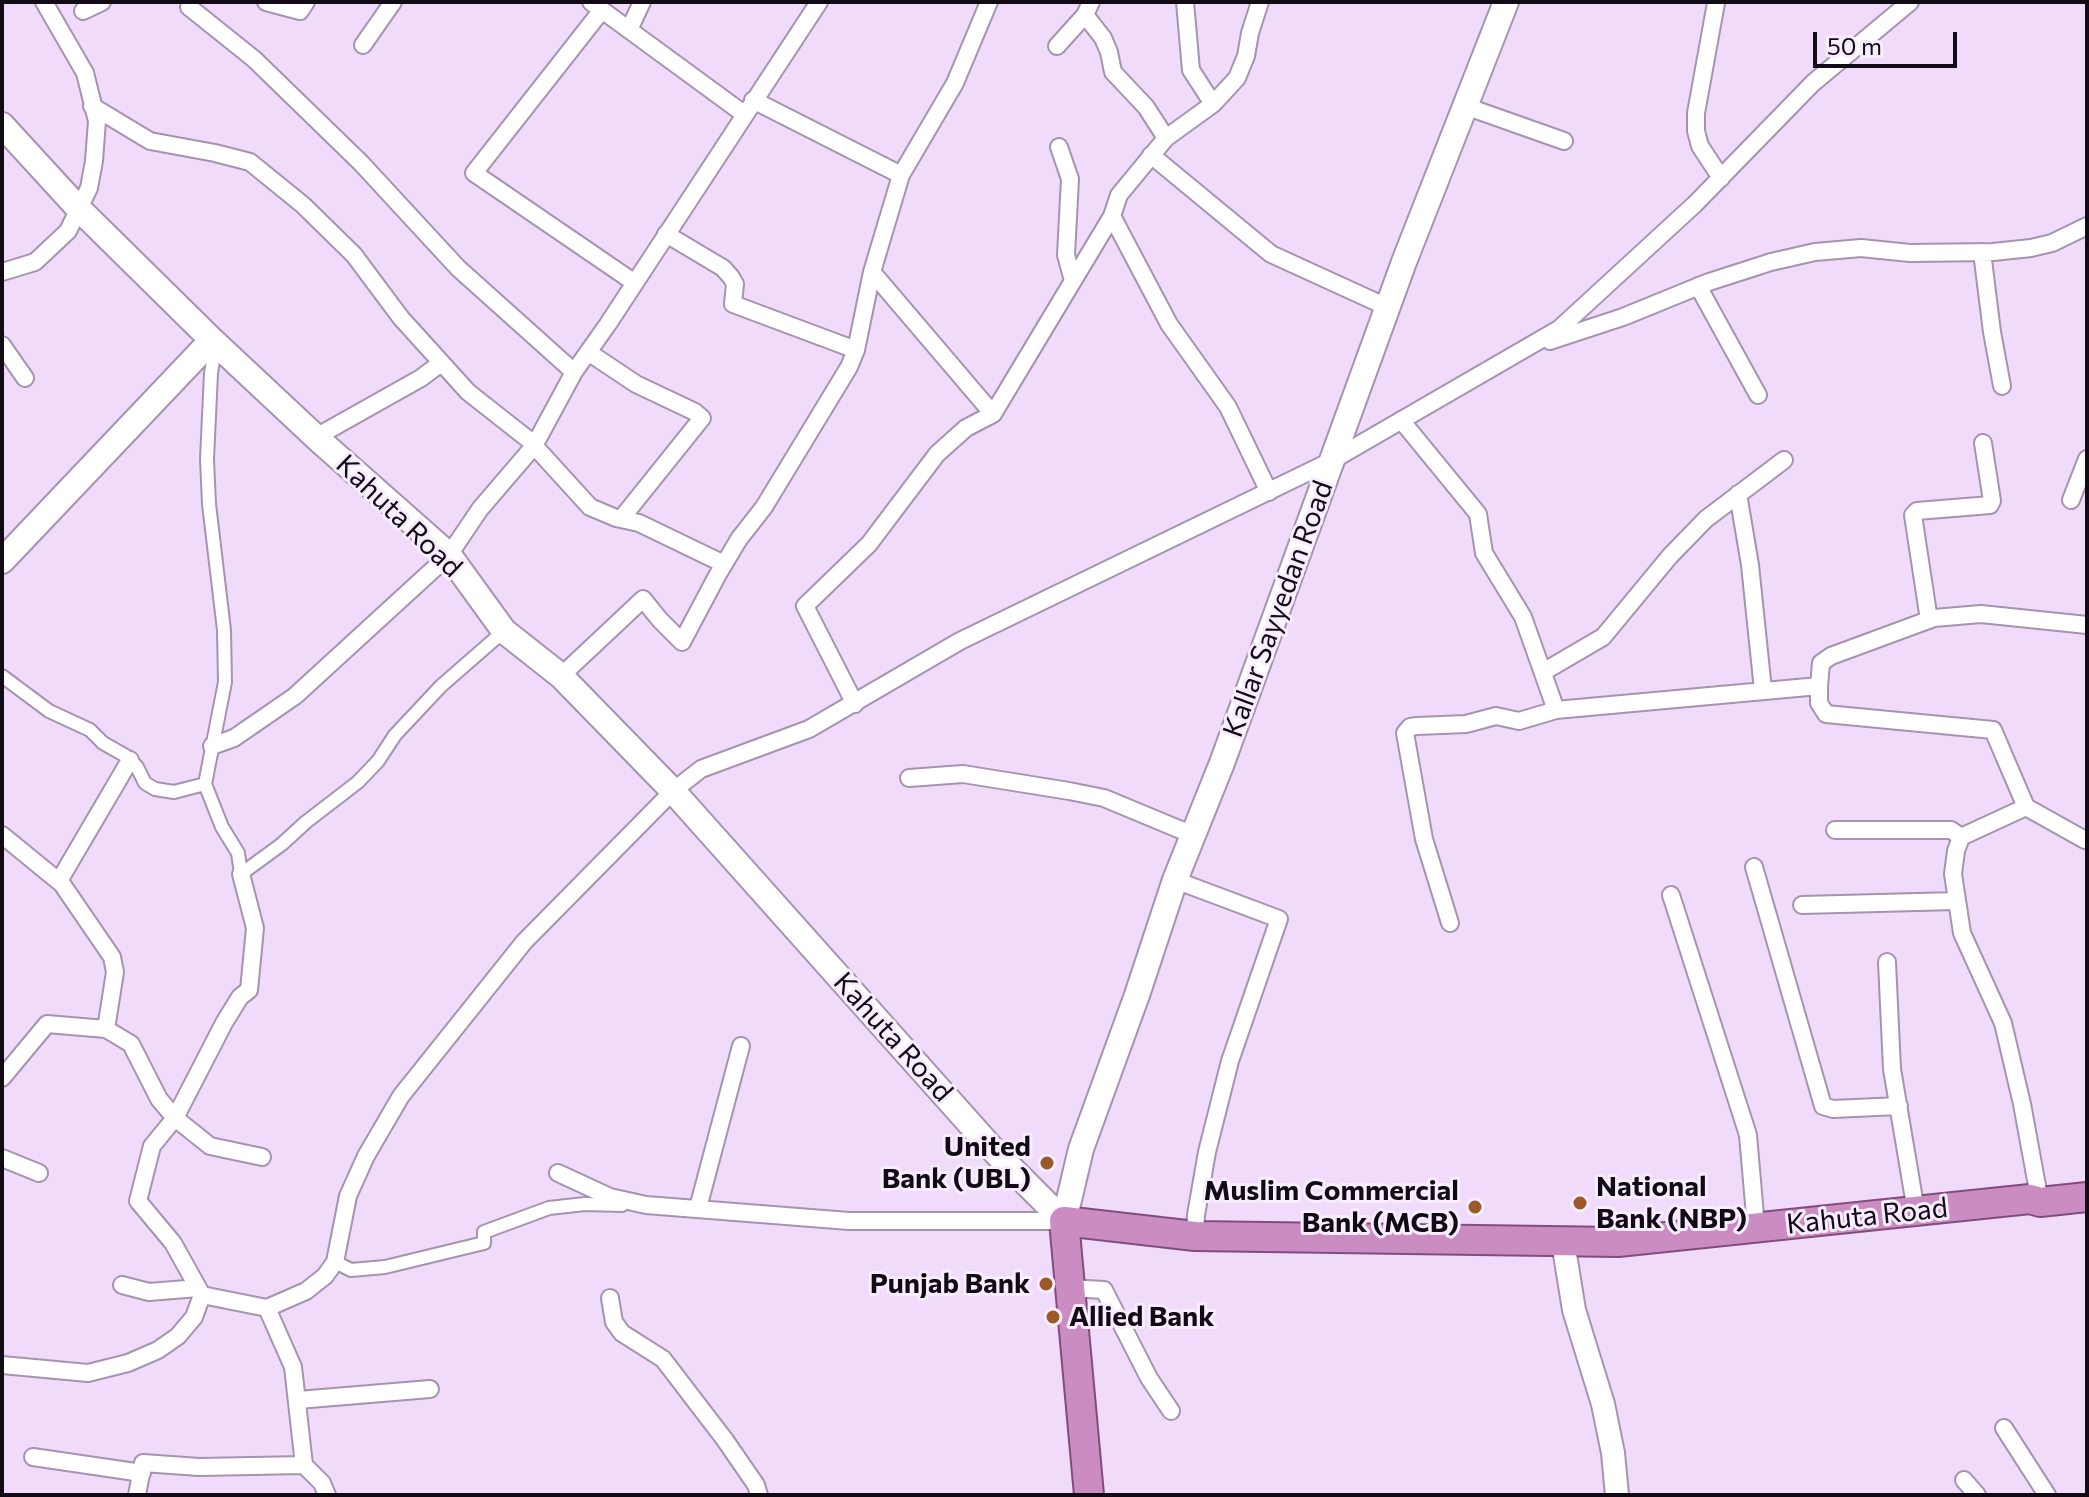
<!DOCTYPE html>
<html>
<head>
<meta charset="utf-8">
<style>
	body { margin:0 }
	#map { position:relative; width:2089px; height:1497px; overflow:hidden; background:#f0dbfb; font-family:Commissioner,sans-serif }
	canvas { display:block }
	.frame { position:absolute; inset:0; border:4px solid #120b15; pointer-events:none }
	.scale { position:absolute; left:1813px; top:32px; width:144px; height:36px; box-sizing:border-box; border:4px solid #120b15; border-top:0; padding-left:10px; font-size:24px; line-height:28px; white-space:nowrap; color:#120b15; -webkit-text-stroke:6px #f8ecff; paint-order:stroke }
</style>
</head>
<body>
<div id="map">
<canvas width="2089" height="1497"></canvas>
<div class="frame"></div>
<div class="scale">50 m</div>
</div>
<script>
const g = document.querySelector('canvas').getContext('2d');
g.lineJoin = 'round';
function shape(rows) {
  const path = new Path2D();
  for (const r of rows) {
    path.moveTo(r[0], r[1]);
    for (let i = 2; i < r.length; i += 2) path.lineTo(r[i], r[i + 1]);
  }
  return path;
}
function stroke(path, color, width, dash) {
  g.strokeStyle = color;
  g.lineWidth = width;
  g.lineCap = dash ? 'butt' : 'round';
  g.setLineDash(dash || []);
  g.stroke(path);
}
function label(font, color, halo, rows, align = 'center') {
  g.font = font + ' Commissioner,sans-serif';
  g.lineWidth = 6;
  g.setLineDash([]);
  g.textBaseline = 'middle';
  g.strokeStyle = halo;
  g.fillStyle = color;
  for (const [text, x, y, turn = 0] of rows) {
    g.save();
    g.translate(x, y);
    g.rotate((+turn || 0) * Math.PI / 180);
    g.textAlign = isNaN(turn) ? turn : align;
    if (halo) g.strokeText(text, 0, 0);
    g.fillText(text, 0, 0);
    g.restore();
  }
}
const pedestrian = shape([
	[216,344,211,373,207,459,209,504,224,630,225,682,205,784,222,827,238,853,241,874,282,844,306,822,358,782,378,761,395,735,441,686,504,631],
	[2,676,49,711,90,730,103,743,126,756,137,767,145,783,155,789,174,792,205,784],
	[335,1262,351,1270,385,1267,484,1243,484,1232,549,1208,585,1204,622,1205]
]);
const minor = shape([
	[266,2,300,11,306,2],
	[591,2,744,114],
	[1185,2,1191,70,1213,104,1166,138,1119,195,1112,216,1169,324,1228,407,1269,492],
	[1716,3,1696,113,1696,131,1700,146,1721,178],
	[189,7,254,59,361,163,458,268,574,372],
	[602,10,474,173,635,283],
	[83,11,102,2],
	[1085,15,1103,38,1109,52,1113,72,1146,107,1166,138],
	[629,30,642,2],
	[363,45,393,2],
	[1057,46,1085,15,1091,2],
	[753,100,901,175],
	[1213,104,1237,78,1246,56,1250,33,1260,2],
	[92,106,150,141,215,153,250,162,303,205,354,255,401,318,468,392,529,440,590,507,616,518,639,523,724,564],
	[1465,106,1564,141],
	[1059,147,1070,179,1066,255,1073,281],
	[1151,155,1271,254,1387,307],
	[666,234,723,268,731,277,735,284,733,304,856,350],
	[1982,252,1992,332,2002,386],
	[2,272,35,262,68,231,89,188,94,161,97,121,85,73,44,2],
	[872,272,993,414],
	[1698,286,1758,395],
	[1550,341,1623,317,1709,282,1771,262,1815,252,1861,248,1910,253,1993,252,2031,248,2052,243,2087,226],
	[2,345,25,378],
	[588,352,636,384,695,412,702,418,621,519],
	[1401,420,1478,514,1484,553,1523,617,1556,710,1819,686,1819,703,1826,714,1993,730,2026,807,1961,837,1956,851,1953,874,1962,933,2003,1023,2022,1104,2040,1202],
	[316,437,421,378,441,363],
	[1738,494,1750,565,1763,690],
	[2071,500,2087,459],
	[1929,620,1913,515,1917,511,1990,505,1992,501,1983,443],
	[1543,672,1603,637,1670,556,1706,519,1784,460],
	[561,676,643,599,660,620,682,642,717,576,739,539,764,507,849,367,856,350,872,272,901,175,955,83,989,2],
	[1819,686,1821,663,1831,656,1934,618,1981,614,2087,625],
	[855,704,805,606,869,544,937,454,966,428,993,414,1112,216],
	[212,746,234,738,295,696,449,555,480,509,534,446,574,372,608,324,819,2],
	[909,778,963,774,1069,791,1104,798,1193,835],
	[2026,807,2085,840,2087,839],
	[1835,830,1951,830,1961,837],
	[2,835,62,884,112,957,115,972,106,1029],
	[1754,867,1823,1106,1833,1109,1899,1106],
	[241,874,255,928,249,990,240,997,224,1023,175,1118,152,1146,138,1201,173,1243,202,1295,267,1308],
	[1175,880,1279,919,1230,1061,1207,1152,1196,1215,1195,1236],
	[59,881,130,760],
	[1671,895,1748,1135,1756,1227],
	[1802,905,1956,901],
	[1450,923,1424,839,1405,733,1410,727,1417,726,1466,724,1496,716,1519,721,1556,710],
	[1887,962,1892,1069,1916,1211],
	[2,1078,47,1024,106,1029,131,1044,159,1099,175,1118,210,1146,262,1157],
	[2,1158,39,1173],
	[558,1173,610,1197,646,1205,849,1221,1064,1221],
	[698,1208,741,1046],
	[122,1285,149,1292,198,1288],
	[1068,1288,1104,1290,1149,1378,1171,1411],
	[610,1298,614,1322,622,1333,663,1359,725,1440,756,1485,759,1495],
	[2,1365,88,1373,128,1363,158,1350,178,1336,194,1317,202,1295],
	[298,1400,430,1389],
	[2004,1428,2047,1495],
	[33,1457,142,1473],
	[1964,1480,1977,1495],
	[137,1495,143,1463,199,1467,304,1465],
	[327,1495,322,1483,304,1465,293,1367,267,1308,306,1291,325,1276,335,1262,348,1196,366,1156,401,1096,524,942,673,791,701,769,809,729,960,641,1331,461,1559,329,1695,204,1813,83,1910,2]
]);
const tertiary = shape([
	[1563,1242,1574,1310,1603,1404,1613,1453,1617,1495]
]);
const secondary = shape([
	[2,125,79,209,212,340,320,441,449,555,504,631,561,676,673,791,996,1153,1064,1221],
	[2,561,212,340],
	[1064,1221,1081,1149,1137,995,1175,880,1222,763,1404,262,1506,2]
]);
const trunk = shape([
	[1089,1495,1064,1221,1195,1236,1618,1242,2030,1199,2040,1202,2087,1197]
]);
stroke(pedestrian, '#a693b0', 16);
stroke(minor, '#a693b0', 20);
stroke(tertiary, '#a693b0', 26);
stroke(secondary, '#a693b0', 28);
stroke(trunk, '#824d7c', 32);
stroke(pedestrian, '#fff', 12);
stroke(minor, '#fff', 16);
stroke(tertiary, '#fff', 22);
stroke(secondary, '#fff', 24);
stroke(trunk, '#cb8cc2', 28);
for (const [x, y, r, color] of [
	[1047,1163,8,"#9b5927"],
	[1580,1203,8,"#9b5927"],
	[1475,1207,8,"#9b5927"],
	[1046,1284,8,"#9b5927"],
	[1053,1317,8,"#9b5927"]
]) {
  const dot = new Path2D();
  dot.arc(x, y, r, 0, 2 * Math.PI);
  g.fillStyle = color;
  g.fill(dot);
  stroke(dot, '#f8ecff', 3);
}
label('28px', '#120b15', '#f8ecff', [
	["Kahuta Road",399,516,44],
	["Kallar Sayyedan Road",1278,609,-70],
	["Kahuta Road",893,1037,48],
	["Kahuta Road",1867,1216,-6]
]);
label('bold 28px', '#120b15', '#f8ecff', [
	["United",1031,1147],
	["Bank (UBL)",1031,1179],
	["National",1596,1187,"left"],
	["Bank (NBP)",1596,1219,"left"],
	["Muslim Commercial",1459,1191],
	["Bank (MCB)",1459,1223],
	["Punjab Bank",1030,1284],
	["Allied Bank",1069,1317,"left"]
], 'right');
</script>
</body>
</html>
